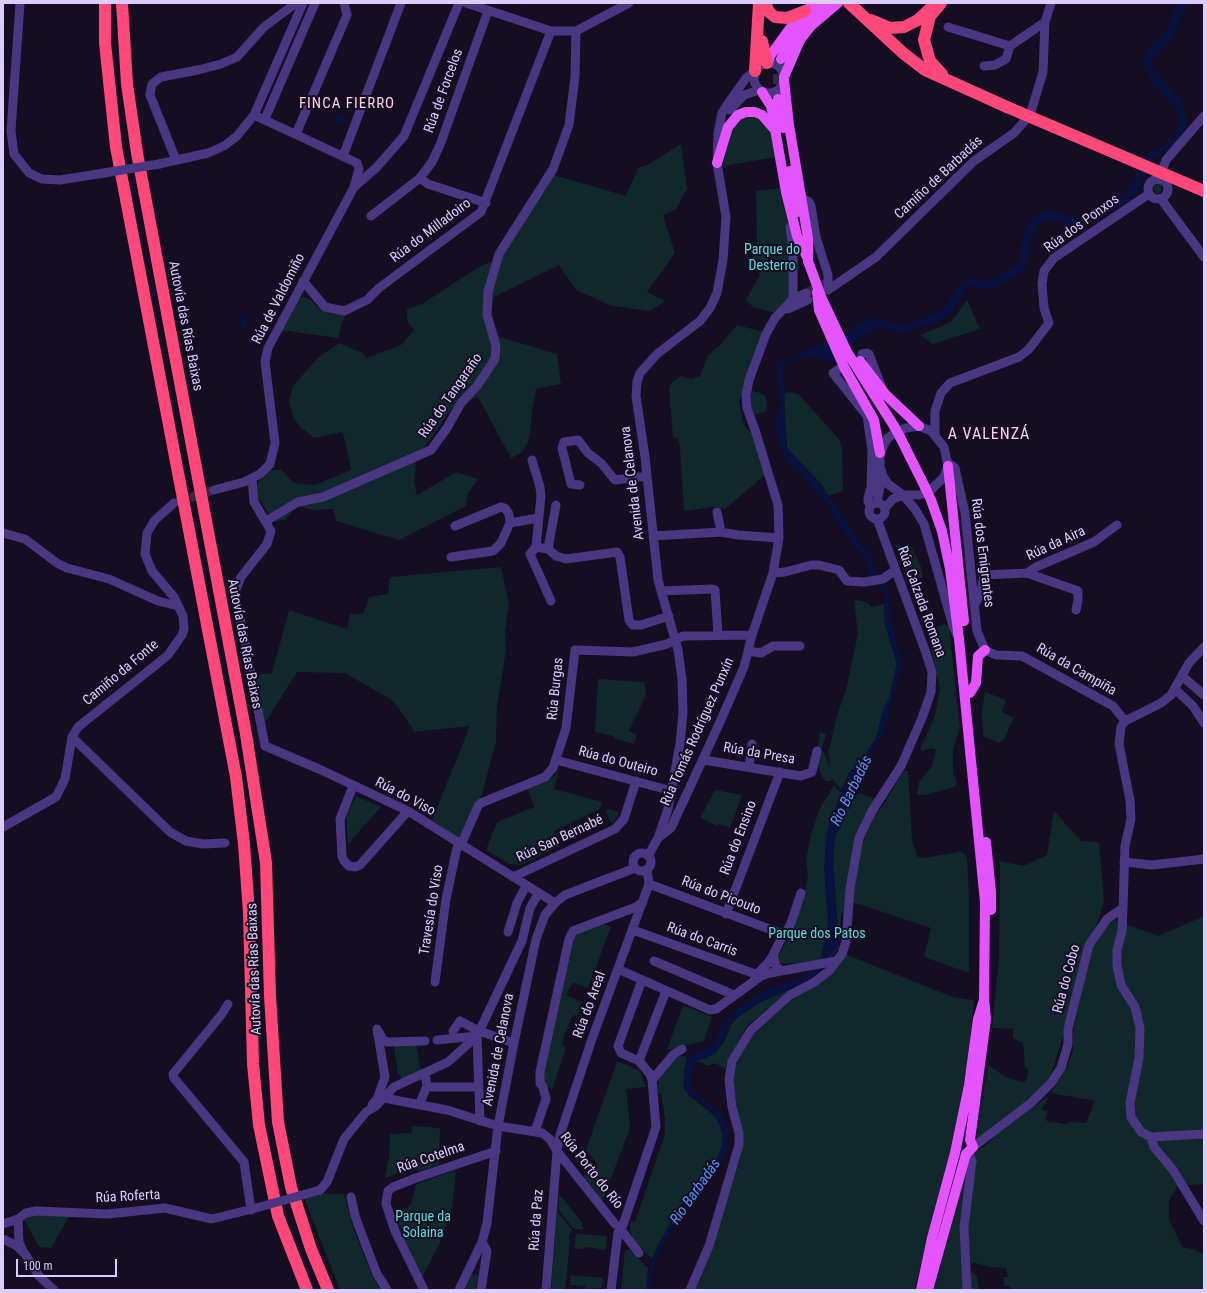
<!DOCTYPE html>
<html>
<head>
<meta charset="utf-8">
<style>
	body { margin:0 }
	#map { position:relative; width:1207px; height:1293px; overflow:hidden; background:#150d21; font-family:"Roboto Condensed",sans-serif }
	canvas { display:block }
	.frame { position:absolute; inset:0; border:4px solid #ddcdff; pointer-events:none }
	.scale { position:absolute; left:16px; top:1259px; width:101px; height:18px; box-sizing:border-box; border:2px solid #ddcdff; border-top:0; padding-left:5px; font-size:12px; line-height:14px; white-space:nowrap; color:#ddcdff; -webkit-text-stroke:3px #150d21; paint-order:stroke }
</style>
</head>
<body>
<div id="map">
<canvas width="1207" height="1293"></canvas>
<div class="frame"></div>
<div class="scale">100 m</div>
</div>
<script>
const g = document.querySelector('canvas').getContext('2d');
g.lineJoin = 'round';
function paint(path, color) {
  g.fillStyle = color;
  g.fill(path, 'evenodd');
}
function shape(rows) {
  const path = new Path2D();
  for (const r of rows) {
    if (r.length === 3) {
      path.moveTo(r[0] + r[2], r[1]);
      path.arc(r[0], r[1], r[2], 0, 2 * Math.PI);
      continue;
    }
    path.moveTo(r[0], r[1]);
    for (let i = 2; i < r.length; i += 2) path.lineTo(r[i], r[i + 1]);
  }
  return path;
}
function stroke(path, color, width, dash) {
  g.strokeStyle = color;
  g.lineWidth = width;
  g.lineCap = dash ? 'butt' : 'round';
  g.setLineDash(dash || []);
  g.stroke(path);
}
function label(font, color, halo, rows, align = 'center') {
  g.font = font + ' "Roboto Condensed",sans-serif';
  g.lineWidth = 4;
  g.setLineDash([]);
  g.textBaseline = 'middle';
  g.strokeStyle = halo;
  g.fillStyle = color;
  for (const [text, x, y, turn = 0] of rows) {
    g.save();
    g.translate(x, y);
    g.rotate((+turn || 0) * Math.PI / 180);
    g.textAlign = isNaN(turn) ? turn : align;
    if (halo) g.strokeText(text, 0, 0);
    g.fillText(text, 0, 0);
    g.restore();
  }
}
paint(shape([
	[751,115,769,124,776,157,729,165,723,168,730,133,738,120],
	[681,144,687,189,676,209,663,215,675,253,647,292,665,301,650,311,612,306,576,290,559,265,494,297,490,313,500,337,557,354,561,384,536,389,532,410,530,436,523,452,511,458,478,397,452,408,416,460,414,482,417,495,456,472,479,479,468,492,466,506,399,540,336,521,333,509,313,510,297,506,285,520,274,521,256,495,258,483,270,470,282,470,293,483,315,485,351,470,343,432,314,438,299,426,294,418,289,402,293,386,318,358,339,343,363,353,366,358,401,345,414,330,407,320,407,309,422,304,477,268,502,256,554,175,626,196,638,168,649,164],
	[1156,181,1160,181,1161,184,1161,191,1159,193,1156,193,1153,189],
	[781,188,789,211,787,233,790,257,789,298,775,313,753,307,746,300,760,275,752,262,757,239,756,191],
	[302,297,308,298,320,309,328,313,346,315,342,322,338,338,281,330,299,298],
	[967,300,980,329,933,344,920,335,951,322],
	[737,325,764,332,739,402,744,425,753,435,766,474,725,509,713,507,684,511,680,447,678,439,673,437,669,388,672,382,681,376,691,379,700,376,708,355,721,344],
	[751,391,761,393,766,397,767,411,753,415,750,400],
	[791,392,798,394,839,439,842,448,843,491,828,496,820,483,787,448,784,393],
	[895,544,912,548,921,567,923,577,910,583],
	[501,567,509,604,505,631,506,650,497,706,496,742,482,794,459,839,432,820,470,726,413,732,412,727,392,700,345,673,297,672,263,726,254,675,272,673,289,610,347,629,350,614,363,614,369,597,388,594,390,577],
	[858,600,868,603,871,607,884,604,885,624,897,664,889,699,883,711,876,739,870,747,862,765,851,770,841,790,832,778,831,781,826,781,823,778,816,761,820,732,826,734,822,749,830,767,828,750,830,747,837,715,846,690,858,634,854,601],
	[944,624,949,627,960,728,953,750,953,773,957,782,955,787,925,795,917,795,919,782,932,766,936,750,931,748,922,751,920,749,935,716,940,688,927,631],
	[598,679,644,682,646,695,629,731,637,735,634,744,614,738,614,736,595,732],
	[985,692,1006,700,1002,712,1014,718,1003,741,999,743,983,736,982,710],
	[559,770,554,789,602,802,600,809,554,831,559,846,521,865,509,864,486,850,497,822,534,807,527,788,544,782,554,776],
	[906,770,908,771,912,840,918,857,925,858,957,852,962,852,967,858,969,896,969,973,924,957,931,928,852,902,861,851,865,837,877,812,882,807,903,772],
	[835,784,836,789,841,793,852,798,860,793,877,800,869,808,862,821,855,843,844,911,841,915,839,948,830,958,800,963,782,964,779,962,778,956,790,936,804,896,808,876,806,860,812,831,819,810],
	[715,790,742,795,730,828,719,824,718,826,700,818],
	[356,796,381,807,348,844,346,816],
	[608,809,619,812,615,820,611,823,606,811],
	[1054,811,1081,841,1099,842,1104,901,1051,1075,1032,1098,976,1141,988,1065,1004,1076,1024,1083,1028,1077,1028,1069,1025,1068,1023,1043,1013,1038,1013,1029,992,1028,999,959,1000,861,1024,866,1047,855],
	[1204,916,1204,1184,1177,1186,1169,1201,1169,1219,1182,1247,1196,1250,1204,1255,1204,1290,1011,1290,1010,1286,1004,1286,1004,1277,1008,1277,1006,1268,990,1267,975,1263,970,1264,968,1221,976,1162,972,1154,985,1146,999,1132,1046,1098,1048,1099,1043,1106,1042,1110,1048,1111,1045,1119,1050,1123,1055,1122,1064,1124,1071,1122,1086,1123,1095,1101,1051,1093,1068,1065,1073,1050,1073,1032,1085,973,1094,943,1107,925,1115,920,1158,936],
	[596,922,611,927,588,988,573,982,566,995,582,1002,577,1016,573,1015,564,1036,562,1045,566,1047,552,1090,542,1082,569,939],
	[847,955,953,997,974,1000,968,1060,950,1157,914,1290,694,1290,711,1248,742,1153,742,1145,733,1084,734,1069,740,1050,753,1032],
	[792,988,747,1026,730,1056,726,1065,726,1069,715,1063,708,1066,698,1061,694,1063,697,1060,707,1058,723,1044,731,1025,737,1018,759,1003],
	[683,1005,712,1017,704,1041,667,1050],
	[416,1043,421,1072,401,1081,400,1075,398,1075,394,1046],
	[677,1055,687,1057,684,1071,687,1094,715,1116,721,1128,723,1136,722,1146,717,1160,678,1210,657,1247,652,1259,633,1239,630,1231,630,1224,631,1221,635,1222,665,1134,665,1119,661,1094,656,1093,658,1080],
	[617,1061,636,1069,641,1073,646,1087,626,1089,630,1125,629,1131,602,1202,582,1177,597,1164,586,1150],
	[412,1126,440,1128,439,1165,418,1172,416,1167,385,1178,389,1157,390,1134,412,1133],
	[968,1160,964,1290,934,1290,951,1228],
	[456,1170,452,1208,440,1243,422,1278,405,1241,397,1219,411,1204,416,1184],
	[318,1194,344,1194,353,1228,373,1278,381,1290,340,1290,306,1203,305,1198],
	[559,1194,582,1222,583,1230,573,1228,558,1209],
	[557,1211,572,1230,569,1235,570,1243,565,1290,551,1290],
	[29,1215,70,1215,51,1248,39,1247,23,1218],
	[576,1234,607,1236,606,1250,586,1247,584,1249,574,1248],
	[629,1249,648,1268,646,1290,621,1290,625,1251],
	[970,1272,974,1273,977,1277,979,1289,971,1289],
	[472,1274,477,1275,479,1278,477,1279,475,1290,463,1290],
	[571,1275,603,1278,602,1288,585,1289,585,1286,570,1285]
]), '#10272b');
paint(shape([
	[1178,3,1190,3,1182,13,1175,36,1152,59,1151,66,1181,100,1186,114,1186,124,1183,135,1175,144,1151,160,1139,188,1131,200,1102,217,1084,225,1073,225,1049,219,1039,224,1031,238,1029,260,1026,268,1004,284,992,289,969,286,965,290,951,313,941,320,908,332,902,333,883,328,874,329,865,334,838,360,833,363,822,359,803,357,789,361,781,368,785,389,784,408,787,448,820,483,861,544,870,551,875,570,887,589,890,600,891,623,901,658,901,669,882,736,869,757,863,778,849,799,835,839,833,858,839,945,816,975,802,984,759,1003,737,1018,730,1025,718,1051,712,1055,697,1060,694,1062,690,1087,701,1098,721,1113,726,1121,729,1138,727,1150,723,1159,712,1177,696,1195,665,1240,657,1257,650,1278,650,1290,646,1290,647,1277,657,1247,678,1210,717,1160,722,1146,723,1136,721,1128,715,1116,685,1091,683,1083,687,1060,693,1053,704,1050,713,1045,722,1025,739,1008,757,995,786,982,805,976,805,972,816,970,820,960,828,924,824,867,827,830,849,772,861,766,870,747,876,739,883,711,889,699,897,664,885,624,885,599,883,590,870,580,866,561,836,520,825,500,818,496,804,476,795,469,787,460,780,447,776,429,777,411,781,404,776,365,784,360,807,351,816,346,839,339,865,319,878,319,905,326,942,310,957,287,964,280,972,278,991,280,1018,264,1024,231,1029,222,1038,214,1048,210,1072,216,1083,216,1115,199,1127,191,1133,182,1143,157,1168,143,1172,139,1178,124,1178,116,1174,107,1152,83,1143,64,1144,57,1151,46,1168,28,1175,8],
	[336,114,346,119,344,124,334,121],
	[246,315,247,326,244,328,241,327,240,316]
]), '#09113f');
stroke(shape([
	[806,293,826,283],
	[177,502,214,490]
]), '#332a42', 9, [9, 4.5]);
stroke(shape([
	[778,99,778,72,781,59]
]), '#332a42', 10, [10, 5]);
stroke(shape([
	[20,3,11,131,14,154,29,173,42,179,60,180,104,173],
	[466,3,551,31,576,31,629,3],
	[948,27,1010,46,1045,22],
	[769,78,15],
	[984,66,995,65,1006,59,1010,46],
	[730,110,744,95,759,90],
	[265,119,315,3],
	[296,134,347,15,344,3],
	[343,156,401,3],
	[176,160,150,95,152,84,161,77,198,70,221,64,237,57,264,27,292,6,301,3],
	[159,164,208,153,224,146,237,136,254,115,303,3],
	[420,178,428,184,486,203],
	[1158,189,10],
	[1159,179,1166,160,1204,116],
	[354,187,376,168,404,136,459,3],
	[802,198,809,202,811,206,816,237,828,275,828,290],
	[1161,199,1204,257],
	[371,216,420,178,432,162,440,145,488,11],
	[790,227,793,249,793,299],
	[303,281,325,307,344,311,367,300,379,288,481,212,551,31],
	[828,290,876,257,974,161,1014,133,1030,115,1043,72,1045,22,1051,3],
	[788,309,808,300],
	[862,354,867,353,869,354,882,388],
	[839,369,833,373,867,416,872,450,871,488,868,498,868,502,871,505],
	[919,426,931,431,944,447,948,466,944,477,929,492,919,495,903,495,888,484,883,476,880,466,880,453,887,439,893,434,906,428,919,426],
	[935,436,935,411,941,393,950,383,1019,357,1029,349,1049,323,1044,308,1042,284,1044,271,1054,258,1149,194],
	[532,460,540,487,541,496,536,547,548,549,556,556,566,559,617,552,620,557,629,620,631,623,633,625,641,625,669,616],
	[948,463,955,468,965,513,977,631,985,650,996,655,1022,656,1113,706,1125,721],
	[252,478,254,502,271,531,267,544,241,577,235,592,265,746,319,769,408,811,555,903],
	[580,485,571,484,562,448,564,442,578,440,588,453,601,463,615,480,647,476],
	[214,490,244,482,260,474,270,464,275,443,265,362,268,348,354,187,359,169,357,163,254,115],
	[877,502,880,487,880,472],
	[877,511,8],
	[885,508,893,499,903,495,915,509,924,524,953,626,957,635],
	[717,512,721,532],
	[266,521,298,502,323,497,431,450,447,428,461,403,477,386,495,359,496,346,487,315,488,292,499,254,553,169,569,125,575,77,576,31],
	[455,526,501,507,505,508,509,514,510,523],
	[3,533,25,539,57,563,67,568,109,579,158,601,178,606],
	[653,536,721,532,738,535,779,538],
	[536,547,530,554,551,601],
	[548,549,556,505],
	[451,557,493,551,501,543,510,523,538,518],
	[773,573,785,572,811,565,819,565,839,570,847,581,864,582,883,579,894,571],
	[1027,573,1078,591,1078,600,1076,610],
	[661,591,712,589,715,590,718,635],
	[975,604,981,593,984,575,1027,573,1036,567,1094,542,1117,525],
	[748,651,761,653,773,646,800,646],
	[1182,676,1204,695],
	[1175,689,1193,706,1204,723],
	[72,737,170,832,186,841,203,844,225,843],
	[556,760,672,791],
	[704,760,801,776,812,772,817,751],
	[749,767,752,744],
	[353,786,340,819,342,856,344,861,349,866,355,867,360,865,408,811],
	[3,827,56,797,65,779,72,737,78,727,157,664,168,655,182,635,184,629,183,616,174,597,152,571,145,554,147,533,155,520,174,503],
	[658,838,671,828,720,722,744,667,752,635,773,573,779,538,778,505,756,433,747,408,746,395,749,380,766,334,775,318,793,299,806,293],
	[461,845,478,806,481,803,545,777,553,768,566,728,575,650,633,652,667,644,683,636,752,635],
	[642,862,9],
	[648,856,658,838,668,809,680,744,683,713,682,679,678,650,658,580,645,457,636,396,637,382,640,373,657,354,700,321,710,308,717,293,723,260,726,217,717,163,718,133,722,113,729,102,746,78,755,71],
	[1124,862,1152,865,1204,859],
	[513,877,615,829,624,819,636,781],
	[649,884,780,933,782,937,773,955,776,966,781,971],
	[1123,908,1122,931,1117,950,1117,965,1121,985,1135,1007,1140,1028,1139,1058,1130,1103,1131,1117,1141,1132,1151,1137,1204,1134],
	[726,914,780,772],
	[633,930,761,976],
	[508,932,517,903,526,886],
	[782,935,786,933,791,923,801,893],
	[654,961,734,995],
	[618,969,710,1010,716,1009,761,976,770,973,836,961],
	[757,974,768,963,773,955],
	[435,982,446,899,458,843],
	[228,1004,222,1014,173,1074,174,1078,244,1162,251,1210],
	[453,1031,460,1021,479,1031,514,1043],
	[379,1032,383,1040,388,1042,425,1041],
	[437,1040,477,1036,480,1121],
	[639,1061,621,1053,618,1046,642,980],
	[425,1073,427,1086,432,1087,479,1087],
	[652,1080,674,1054,682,1049],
	[384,1098,447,1110,498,1126,542,1133,550,1139,557,1151,615,1224],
	[372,1105,377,1099,385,1077,377,1029],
	[419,1105,427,1086],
	[535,1131,546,1099,543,1087,540,1083,540,1072,569,939,573,931,636,907,643,902],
	[1151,1137,1154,1147,1173,1170,1204,1221],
	[973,1147,1031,1103,1051,1083,1061,1068,1068,1044,1068,1029,1089,945,1107,919,1123,908,1125,846,1131,819,1130,800,1119,744,1121,727,1125,721,1161,703,1171,695,1189,663,1204,647],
	[320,1190,327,1182,344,1139,366,1112,376,1106,394,1087,448,1062,477,1036,522,941,530,908,538,894],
	[351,1197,355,1216,365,1243,377,1274,387,1290],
	[18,1219,19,1242,23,1251],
	[3,1224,18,1219,26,1213,36,1211,108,1214,165,1208,212,1219,256,1208],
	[623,1225,656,1127,652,1080,650,1074,639,1061,666,991],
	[622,1231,639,1253],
	[3,1239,17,1246,25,1254,39,1276,54,1290],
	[424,1290,395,1231,386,1204,388,1191,393,1187,416,1178,496,1151],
	[459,1290,482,1242,487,1223,498,1126,514,1043,536,939,545,915,555,903,565,895,635,868],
	[481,1290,487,1251,482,1242],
	[546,1290,557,1151,560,1135,592,1039,649,884,647,869],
	[611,1290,618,1232],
	[690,1290,709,1246,739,1145,739,1133,732,1107,729,1080,732,1061,751,1030,790,995,813,983,829,971,842,954,846,942,850,889,859,838,872,811,901,766,922,718,931,692,932,672,926,653,877,519],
	[967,1290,964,1227,972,1161,969,1153]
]), '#493781', 9);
stroke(shape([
	[781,59,791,40,804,24,830,3],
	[768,63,770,56,791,27,805,11,816,3],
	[784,77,800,40,811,26,838,3],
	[784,80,789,125,808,238,808,261],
	[762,92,771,106,786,192,797,236,807,257],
	[778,99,783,128],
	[717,163,728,127,738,115,746,112,755,112,762,115,775,130],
	[790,171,797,212],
	[822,299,847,352,894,426],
	[819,310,844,367,874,420,880,453],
	[860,361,886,395,919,426],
	[900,437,925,487],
	[948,466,964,621],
	[970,693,976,683,978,656,985,650],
	[986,842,991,892,991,910],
	[921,1290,932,1238,955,1153,969,1085,978,1019,983,1003],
	[928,1290,966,1154,973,1147,970,1140,986,1019,984,999,985,902,959,639,950,569,942,531,931,500]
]), '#e354ff', 10);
stroke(shape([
	[105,3,105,43,116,147,236,777,244,844,249,913,253,1064,259,1125,278,1216,307,1290],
	[122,3,127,84,137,153,246,734,266,863,270,996,278,1122,291,1187,311,1249,328,1290],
	[765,3,769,12,775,17,787,18,805,11],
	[849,3,903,53,925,70,1007,107],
	[941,3,930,16,924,40,930,61,942,74],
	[871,20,890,28,904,27,918,20,932,7],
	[762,41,767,63],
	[755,71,759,3]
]), '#ff487a', 12);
stroke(shape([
	[104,173,159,164],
	[256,1208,320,1190]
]), '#493781', 9);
stroke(shape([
	[808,261,822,299],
	[817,292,819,310],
	[894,426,900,437],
	[925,487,931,500]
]), '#e354ff', 10);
stroke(shape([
	[1007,107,1204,191]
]), '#ff487a', 12);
label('14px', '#ddcdff', '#150d21', [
	["Rúa de Forcelos",444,91,-70],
	["Camiño de Barbadás",939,178,-43],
	["Rúa dos Ponxos",1082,224,-36],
	["Rúa do Milladoiro",431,231,-37],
	["Rúa de Valdomiño",279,299,-63],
	["Autovía das Rías Baixas",185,326,79],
	["Rúa do Tangaraño",451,396,-55],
	["Avenida de Celanova",633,483,-97],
	["Rúa da Aira",1056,544,-25],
	["Rúa dos Emigrantes",982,553,83],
	["Rúa Calzada Romana",921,602,70],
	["Autovía das Rías Baixas",244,644,79],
	["Rúa da Campiña",1076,670,30],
	["Camiño da Fonte",121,673,-40],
	["Rúa Burgas",556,689,-84],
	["Rúa Tomás Rodríguez Punxín",698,732,-66],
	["Rúa da Presa",759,754,10],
	["Rúa do Outeiro",618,762,15],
	["Rúa do Viso",405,797,28],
	["Rúa do Ensino",739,838,-69],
	["Rúa San Bernabé",560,839,-25],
	["Rúa do Picouto",721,896,21],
	["Travesía do Viso",432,910,-81],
	["Rúa do Carris",702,940,20],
	["Autovía das Rías Baixas",255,969,-92],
	["Rúa do Cobo",1067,979,-75],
	["Rúa do Areal",590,1005,-70],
	["Avenida de Celanova",499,1050,-79],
	["Rúa Cotelma",431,1158,-19],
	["Rúa Porto do Río",591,1171,52],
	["Rúa Roferta",128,1197,-3],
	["Rúa da Paz",537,1220,-86]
]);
label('14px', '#58e0da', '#150d21', [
	["Parque do",772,250],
	["Desterro",772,266],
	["Parque dos Patos",817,934],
	["Parque da",423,1217],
	["Solaina",423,1233]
]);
g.letterSpacing = '1px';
label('15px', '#ffcfe4', '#150d21', [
	["FINCA FIERRO",347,104]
]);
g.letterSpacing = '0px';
label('italic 15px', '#5b91ff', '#150d21', [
	["Rio Barbadás",852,791,-64],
	["Rio Barbadás",696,1192,-55]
]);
g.letterSpacing = '1px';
label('16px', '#ffcfe4', '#150d21', [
	["A VALENZÁ",989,435]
]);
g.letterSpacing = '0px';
</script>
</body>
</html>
